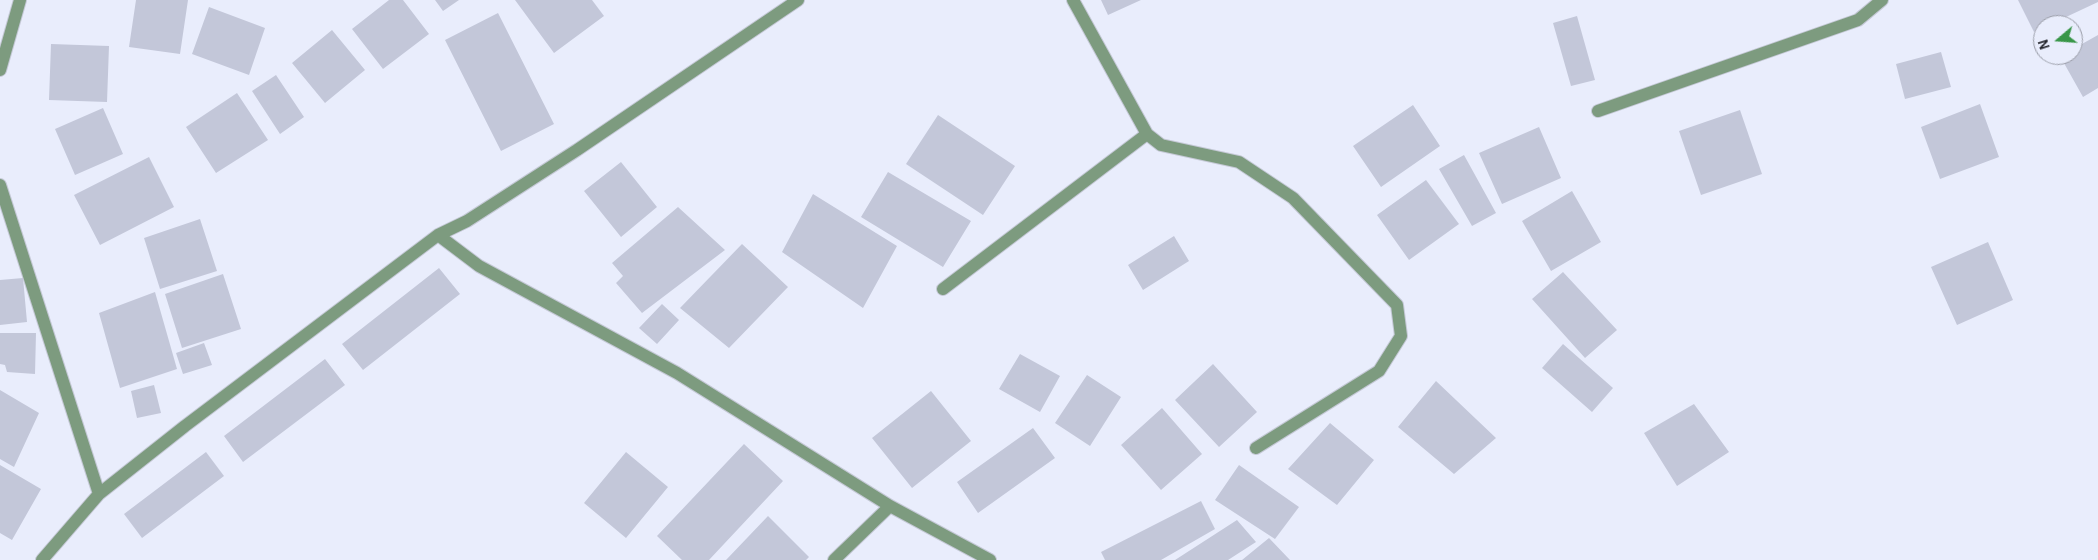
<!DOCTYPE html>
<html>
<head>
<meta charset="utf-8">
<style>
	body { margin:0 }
	#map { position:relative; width:2098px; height:560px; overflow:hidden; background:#e9edfc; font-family:"Alegreya Sans",sans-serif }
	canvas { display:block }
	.north { position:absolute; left:2033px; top:15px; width:50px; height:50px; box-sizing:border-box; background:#e9edfc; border:1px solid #9a9da8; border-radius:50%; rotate:252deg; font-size:14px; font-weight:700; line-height:20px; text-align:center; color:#23242b }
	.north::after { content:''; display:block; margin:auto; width:18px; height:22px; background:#389648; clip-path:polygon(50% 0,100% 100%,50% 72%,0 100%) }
</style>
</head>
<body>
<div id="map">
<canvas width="2098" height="560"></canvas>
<div class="north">N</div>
</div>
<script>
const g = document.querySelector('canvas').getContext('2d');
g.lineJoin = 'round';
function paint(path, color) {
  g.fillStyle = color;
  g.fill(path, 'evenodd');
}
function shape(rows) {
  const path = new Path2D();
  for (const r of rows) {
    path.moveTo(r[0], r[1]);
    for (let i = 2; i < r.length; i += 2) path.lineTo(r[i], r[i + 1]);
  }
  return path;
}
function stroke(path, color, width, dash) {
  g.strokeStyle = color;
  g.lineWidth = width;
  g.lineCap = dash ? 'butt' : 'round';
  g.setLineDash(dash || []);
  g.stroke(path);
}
paint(shape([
	[136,0,188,0,180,54,129,47],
	[389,0,403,0,429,34,383,69,352,29],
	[435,0,459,0,443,11],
	[515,0,592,0,604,16,554,53],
	[1101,0,1141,0,1108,15],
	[2018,0,2098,0,2098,2,2049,25,2043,25,2043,28,2034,32],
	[209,7,265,28,249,75,192,54],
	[498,13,554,124,501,151,445,40],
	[1577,16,1595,80,1571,86,1553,23],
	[332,30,365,70,325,103,292,63],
	[2098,35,2098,88,2083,97,2060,56,2073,55,2073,49],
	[51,44,109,46,107,102,49,100],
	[1941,52,1951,87,1905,99,1896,64],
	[276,75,304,117,280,134,252,91],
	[237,93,268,140,216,173,186,127],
	[1980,104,1999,157,1940,179,1921,127],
	[1413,105,1440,146,1381,187,1353,146],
	[103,108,123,154,75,175,55,129],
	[1740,110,1762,174,1701,195,1679,131],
	[938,115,1015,166,983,215,906,164],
	[1539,127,1561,178,1502,204,1479,153],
	[1464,155,1496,213,1472,226,1439,169],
	[149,157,174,207,100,245,74,195],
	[621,162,657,207,621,237,584,191],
	[888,172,971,221,943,267,861,217],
	[1426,180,1459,224,1409,260,1377,215],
	[1572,191,1601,242,1551,271,1522,221],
	[813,194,897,246,863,308,782,252],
	[678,207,725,250,642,313,616,283,623,276,612,263],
	[200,219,217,271,160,289,144,238],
	[1174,236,1189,261,1143,290,1128,265],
	[1988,242,2013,300,1957,325,1931,267],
	[742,244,788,287,729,348,680,308],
	[439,268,460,294,363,370,342,344],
	[1563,272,1617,330,1585,358,1532,299],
	[223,274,241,329,182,348,165,294],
	[23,278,27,322,0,325,0,280],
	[155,292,177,369,120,388,99,313],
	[662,304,679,320,657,344,639,328],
	[0,333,36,333,35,374,7,372,5,365,0,364],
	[204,343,212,365,183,374,176,353],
	[1563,344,1613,388,1592,412,1542,368],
	[1020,354,1060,376,1040,412,999,389],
	[325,359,345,385,243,462,224,436],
	[1213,364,1257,412,1219,447,1175,400],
	[1087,375,1121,397,1090,446,1055,423],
	[1436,381,1496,438,1454,474,1398,427],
	[154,385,161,413,137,418,131,391],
	[0,390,39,413,14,467,0,459],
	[931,391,971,441,912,488,872,438],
	[1694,404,1729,452,1677,486,1644,433],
	[1162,408,1202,454,1161,490,1121,445],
	[1330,423,1374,460,1337,505,1288,469],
	[1033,428,1055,458,978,513,957,482],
	[744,444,783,481,709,560,682,560,657,536],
	[206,452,224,476,142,538,124,514],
	[626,452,668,487,626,538,584,503],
	[0,465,41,489,12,540,0,533],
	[1239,465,1299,507,1275,539,1215,500],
	[1201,501,1215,529,1161,560,1105,560,1101,552],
	[768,516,809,557,806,560,726,560],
	[1237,520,1256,542,1228,560,1175,560],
	[1269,538,1290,560,1242,560]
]), '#c3c7d9');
const street = shape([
	[1073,0,1147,134,1161,145,1239,162,1293,198,1397,305,1401,336,1379,371,1256,448],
	[0,70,20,0],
	[1598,111,1858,20,1882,0],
	[0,185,99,494],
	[438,235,479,266,677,373,890,506,990,560],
	[943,289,1147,134],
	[42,560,99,494,185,426,438,235,467,221,577,150,798,0],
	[834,560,890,506]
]);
stroke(street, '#c5c9d6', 14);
stroke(street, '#7d9b7f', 12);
</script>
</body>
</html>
